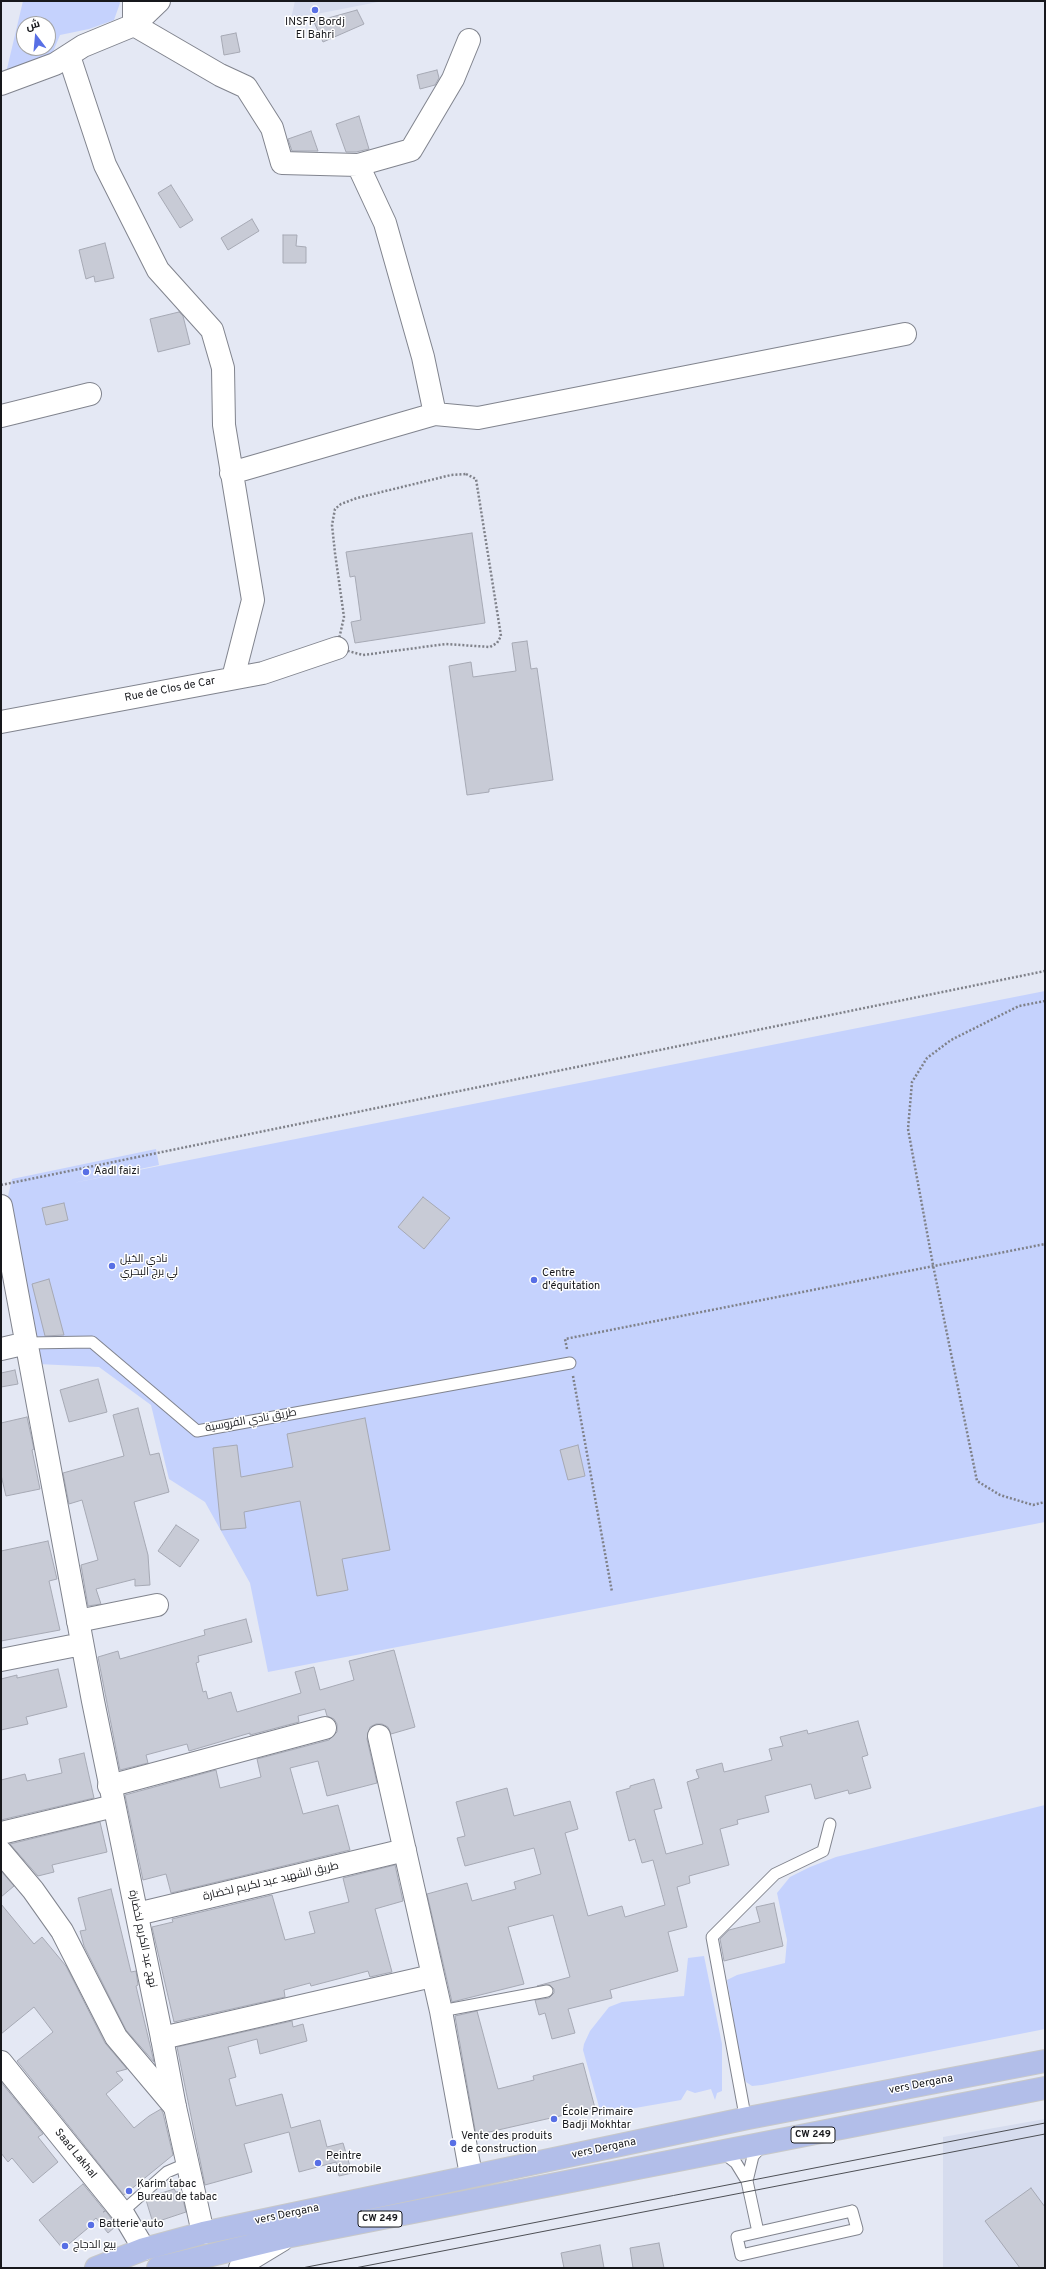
<!DOCTYPE html>
<html>
<head>
<meta charset="utf-8">
<style>
	body { margin:0 }
	#map { position:relative; width:1046px; height:2269px; overflow:hidden; background:#e4e8f4; font-family:Overpass,Cairo,sans-serif }
	canvas { display:block }
	.frame { position:absolute; inset:0; border:2px solid #17181c; pointer-events:none }
	.north { position:absolute; left:16px; top:16px; width:40px; height:40px; box-sizing:border-box; background:#fff; border:1px solid #a2a3a4; border-radius:50%; rotate:344deg; font-size:11px; font-weight:700; line-height:16px; text-align:center; color:#17181c }
	.north::after { content:''; display:block; margin:auto; width:14px; height:18px; background:#586fe5; clip-path:polygon(50% 0,100% 100%,50% 72%,0 100%) }
</style>
</head>
<body>
<div id="map">
<canvas width="1046" height="2269"></canvas>
<div class="frame"></div>
<div class="north">ش</div>
</div>
<script>
const g = document.querySelector('canvas').getContext('2d');
g.lineJoin = 'round';
function paint(path, color) {
  g.fillStyle = color;
  g.fill(path, 'evenodd');
}
function shape(rows) {
  const path = new Path2D();
  for (const r of rows) {
    path.moveTo(r[0], r[1]);
    for (let i = 2; i < r.length; i += 2) path.lineTo(r[i], r[i + 1]);
  }
  return path;
}
function stroke(path, color, width, dash) {
  g.strokeStyle = color;
  g.lineWidth = width;
  g.lineCap = dash ? 'butt' : 'round';
  g.setLineDash(dash || []);
  g.stroke(path);
}
function label(font, color, halo, rows, align = 'center') {
  g.font = font + ' Overpass,Cairo,sans-serif';
  g.lineWidth = 3;
  g.setLineDash([]);
  g.textBaseline = 'middle';
  g.strokeStyle = halo;
  g.fillStyle = color;
  for (const [text, x, y, turn = 0] of rows) {
    g.save();
    g.translate(x, y);
    g.rotate((+turn || 0) * Math.PI / 180);
    g.textAlign = isNaN(turn) ? turn : align;
    if (halo) g.strokeText(text, 0, 0);
    g.fillText(text, 0, 0);
    g.restore();
  }
}
paint(shape([
	[295,1,383,1,291,19],
	[1045,2119,1045,2268,943,2268,943,2137]
]), '#d6dcee');
paint(shape([
	[23,1,119,1,120,3,114,20,89,29,60,35,53,52,39,62,6,73],
	[24,24,48,24,48,48,24,48],
	[1045,991,1045,1522,268,1672,250,1583,205,1502,169,1479,151,1405,99,1367,38,1364,8,1196,12,1179,156,1149,159,1165,73,1183],
	[1045,1805,1045,2029,762,2085,752,2086,746,2082,742,2070,727,1980,737,1975,785,1963,787,1940,777,1893,790,1877,810,1867,836,1857],
	[704,1956,722,2044,722,2091,717,2093,715,2100,711,2089,695,2093,687,2090,681,2100,601,2114,583,2050,584,2044,590,2031,609,2007,622,2002,684,1996,688,1958]
]), '#c5d2fd');
const building = shape([
	[357,10,364,24,323,42,314,22,357,10],
	[236,33,240,52,224,55,221,36,236,33],
	[437,70,439,78,435,85,420,89,417,75,437,70],
	[359,116,369,149,356,152,346,152,336,124,359,116],
	[311,131,318,151,292,151,288,139,311,131],
	[171,185,193,220,180,228,158,193,171,185],
	[252,219,259,231,228,250,221,238,252,219],
	[283,235,297,235,296,246,306,247,306,263,283,263,283,235],
	[105,243,114,278,95,282,94,276,86,279,79,250,105,243],
	[179,312,183,316,190,344,158,352,150,319,179,312],
	[472,533,485,623,355,643,351,622,361,620,355,576,350,577,346,552,472,533],
	[527,641,531,669,537,668,553,780,489,789,489,792,467,795,449,666,471,662,473,677,516,671,512,643,527,641],
	[423,1197,450,1218,424,1249,398,1227,423,1197],
	[64,1203,68,1220,46,1225,42,1208,64,1203],
	[49,1279,64,1335,45,1336,32,1284,49,1279],
	[15,1370,18,1384,1,1387,1,1373,15,1370],
	[98,1379,107,1412,69,1422,60,1390,98,1379],
	[138,1408,150,1455,159,1453,169,1492,134,1502,148,1555,150,1585,135,1586,135,1579,96,1589,101,1604,88,1606,81,1565,98,1560,82,1500,69,1504,63,1473,124,1456,113,1415,138,1408],
	[27,1417,34,1449,32,1450,40,1489,6,1496,1,1475,1,1423,27,1417],
	[365,1418,390,1550,342,1559,348,1590,317,1596,300,1501,244,1512,246,1528,221,1530,213,1448,237,1445,241,1477,293,1467,287,1434,365,1418],
	[578,1445,585,1476,568,1480,560,1450,578,1445],
	[176,1525,199,1540,180,1567,158,1551,176,1525],
	[48,1541,57,1579,49,1581,60,1630,1,1641,1,1551,48,1541],
	[246,1619,252,1642,198,1656,199,1662,196,1663,203,1692,206,1691,208,1699,231,1692,237,1712,301,1693,295,1672,314,1667,320,1690,354,1680,349,1661,394,1650,415,1727,391,1734,388,1727,382,1724,376,1724,370,1727,367,1739,377,1783,327,1796,318,1761,290,1768,303,1814,338,1805,350,1850,171,1893,166,1874,143,1880,125,1795,216,1770,220,1788,261,1777,257,1759,329,1740,337,1732,337,1724,334,1719,327,1716,325,1709,298,1716,299,1722,250,1735,250,1733,189,1751,187,1744,146,1755,148,1763,120,1770,98,1657,118,1651,120,1659,205,1635,204,1630,246,1619],
	[58,1669,67,1707,26,1717,28,1724,1,1730,1,1679,17,1675,17,1678,58,1669],
	[858,1721,868,1755,862,1757,871,1788,849,1794,848,1790,815,1799,811,1784,765,1796,769,1812,737,1820,738,1824,720,1829,729,1865,689,1876,690,1883,677,1887,687,1927,668,1932,678,1971,610,1990,612,1998,568,2009,575,2033,552,2039,545,2013,539,2015,535,2000,549,1998,554,1993,554,1989,550,1985,537,1986,570,1977,553,1915,508,1927,524,1984,452,2002,427,1894,467,1883,472,1901,516,1889,514,1882,541,1874,534,1848,465,1866,457,1838,465,1836,456,1802,507,1788,514,1816,570,1801,578,1829,565,1833,588,1916,622,1906,625,1917,665,1905,653,1860,642,1863,635,1839,629,1841,616,1792,630,1788,630,1786,654,1779,662,1808,654,1810,666,1854,703,1844,687,1782,699,1778,696,1770,722,1763,724,1772,772,1760,769,1749,783,1746,780,1737,807,1730,808,1734,858,1721],
	[84,1753,94,1798,1,1820,1,1780,25,1774,27,1781,62,1773,59,1759,84,1753],
	[100,1822,107,1852,52,1865,54,1872,38,1876,10,1844,100,1822],
	[395,1865,403,1901,375,1909,392,1972,370,1977,368,1971,311,1986,310,1983,284,1990,285,1997,174,2022,152,1927,173,1922,172,1919,272,1895,285,1940,315,1933,309,1912,349,1902,343,1878,395,1865],
	[1,1871,14,1886,1,1897,1,1871],
	[111,1889,131,1972,136,1971,138,1985,136,1986,154,2062,126,2030,84,1946,80,1931,86,1930,78,1898,111,1889],
	[774,1903,783,1946,724,1961,720,1939,729,1930,760,1922,756,1907,774,1903],
	[1,1904,34,1944,42,1937,66,1966,105,2043,127,2069,116,2072,123,2080,106,2094,134,2128,149,2116,161,2109,163,2113,173,2155,124,2195,17,2061,53,2032,34,2007,1,2034,1,1904],
	[477,2011,498,2089,534,2080,533,2076,583,2063,595,2108,476,2135,455,2016,477,2011],
	[292,2021,293,2027,303,2024,307,2041,260,2054,257,2039,228,2047,236,2077,229,2079,236,2106,282,2094,291,2128,320,2120,327,2147,343,2143,352,2173,339,2176,336,2162,299,2172,289,2132,244,2144,252,2172,205,2185,177,2047,292,2021],
	[1,2082,43,2134,38,2137,58,2162,33,2183,12,2158,8,2162,1,2153,1,2082],
	[83,2184,105,2211,103,2212,106,2211,116,2226,108,2233,96,2218,87,2226,88,2228,63,2249,39,2220,83,2184],
	[1031,2188,1045,2207,1045,2268,1020,2268,985,2221,1031,2188],
	[174,2189,176,2192,181,2191,186,2212,153,2223,146,2200,149,2197,174,2189],
	[659,2243,664,2268,633,2268,630,2248,659,2243],
	[600,2245,604,2268,564,2268,561,2253,600,2245]
]);
paint(building, '#c8cbd6');
stroke(building, '#a6a9b4', 1);
const lane = shape([
	[27,1343,92,1342,197,1431,570,1363],
	[441,2011,547,1991],
	[748,2118,744,2110,712,1937,775,1874,823,1851,830,1824],
	[722,2152,736,2163,747,2181,758,2232],
	[747,2181,753,2156,762,2146],
	[852,2211,857,2229,741,2255,737,2237,852,2211],
	[122,2212,167,2172,188,2163]
]);
const street = shape([
	[159,1,134,25,220,75,246,87,272,128,282,163,358,165,411,150,453,79,469,40],
	[69,56,105,165,158,270,212,330,223,368,224,425,253,600,233,678],
	[1,84,55,64,83,46,134,25,134,1],
	[435,414,478,418,905,334],
	[1,416,90,394],
	[231,473,435,414,423,357,385,223,358,165],
	[1,722,263,673,337,648],
	[78,1621,157,1605],
	[379,1736,441,2011,471,2175],
	[109,1786,325,1728],
	[1,1833,114,1806],
	[1,1852,33,1890,62,1931,116,2037,175,2107],
	[137,1914,405,1850],
	[162,2038,432,1976]
]);
const secondary = shape([
	[1,1206,93,1701,162,2038,175,2107,203,2233],
	[1,1349,27,1343],
	[1,1660,82,1644],
	[1,2062,122,2212,144,2249],
	[240,2268,249,2260,282,2240]
]);
const primary = shape([
	[96,2268,144,2249,203,2233,748,2118,1045,2061],
	[158,2268,286,2237,1045,2088]
]);
stroke(lane, '#81848e', 13);
stroke(street, '#81848e', 24);
stroke(secondary, '#81848e', 24);
stroke(primary, '#c7c8c9', 24);
stroke(shape([
	[466,474,476,479,501,636,497,643,490,647,446,644,363,655,337,648,344,617,335,553,332,525,335,509,341,504,357,498,451,475,466,474],
	[1045,1001,1019,1006,951,1040,927,1058,912,1082,908,1129,933,1265,977,1481,1000,1495,1033,1505,1045,1502],
	[1,1185,1045,971],
	[567,1349,565,1339,1045,1244],
	[573,1376,612,1592]
]), '#7f8189', 2.5, [2, 2]);
stroke(lane, '#fff', 11);
stroke(street, '#fff', 22);
stroke(secondary, '#fff', 22);
stroke(primary, '#b2bee9', 22);
stroke(shape([
	[302,2268,1045,2123],
	[355,2268,1045,2134]
]), '#4d4f55', 1);
for (const [x, y, r, color] of [
	[315,10,4,"#586fe5"],
	[86,1172,4,"#586fe5"],
	[112,1266,4,"#586fe5"],
	[534,1280,4,"#586fe5"],
	[554,2119,4,"#586fe5"],
	[453,2143,4,"#586fe5"],
	[318,2163,4,"#586fe5"],
	[129,2191,4,"#586fe5"],
	[91,2225,4,"#586fe5"],
	[65,2246,4,"#586fe5"]
]) {
  const dot = new Path2D();
  dot.arc(x, y, r, 0, 2 * Math.PI);
  g.fillStyle = color;
  g.fill(dot);
  stroke(dot, '#fff', 1.5);
}
for (const [x, y, w] of [
	[813,2135,44],
	[380,2219,44]
]) {
  const box = new Path2D();
  box.roundRect(x - w / 2, y - 8, w, 16, 3);
  g.fillStyle = '#fff';
  g.fill(box);
  stroke(box, '#17181c', 1);
}
label('bold 10px', '#17181c', null, [
	["CW 249",813,2135],
	["CW 249",380,2219]
]);
label('11px', '#17181c', '#fff', [
	["INSFP Bordj",315,23,"center"],
	["El Bahri",315,36,"center"],
	["Aadl faizi",94,1172],
	["نادي الخيل",120,1260],
	["لي برج البحري",120,1273],
	["Centre",542,1274],
	["d'équitation",542,1287],
	["École Primaire",562,2113],
	["Badji Mokhtar",562,2126],
	["Vente des produits",461,2137],
	["de construction",461,2150],
	["Peintre",326,2157],
	["automobile",326,2170],
	["Karim tabac",137,2185],
	["Bureau de tabac",137,2198],
	["Batterie auto",99,2225],
	["بيع الدجاج",73,2246]
], 'left');
label('11px', '#17181c', '#fff', [
	["Rue de Clos de Car",170,690,-11],
	["طريق نادي الفروسية",251,1421,-10],
	["طريق الشهيد عبد لكريم لخضارة",271,1882,-13],
	["نهج عبد الكريم لخضارة",142,1939,78],
	["vers Dergana",921,2085,-11],
	["vers Dergana",604,2149,-12],
	["Saad Lakhal",75,2154,51],
	["vers Dergana",287,2215,-12]
]);
</script>
</body>
</html>
